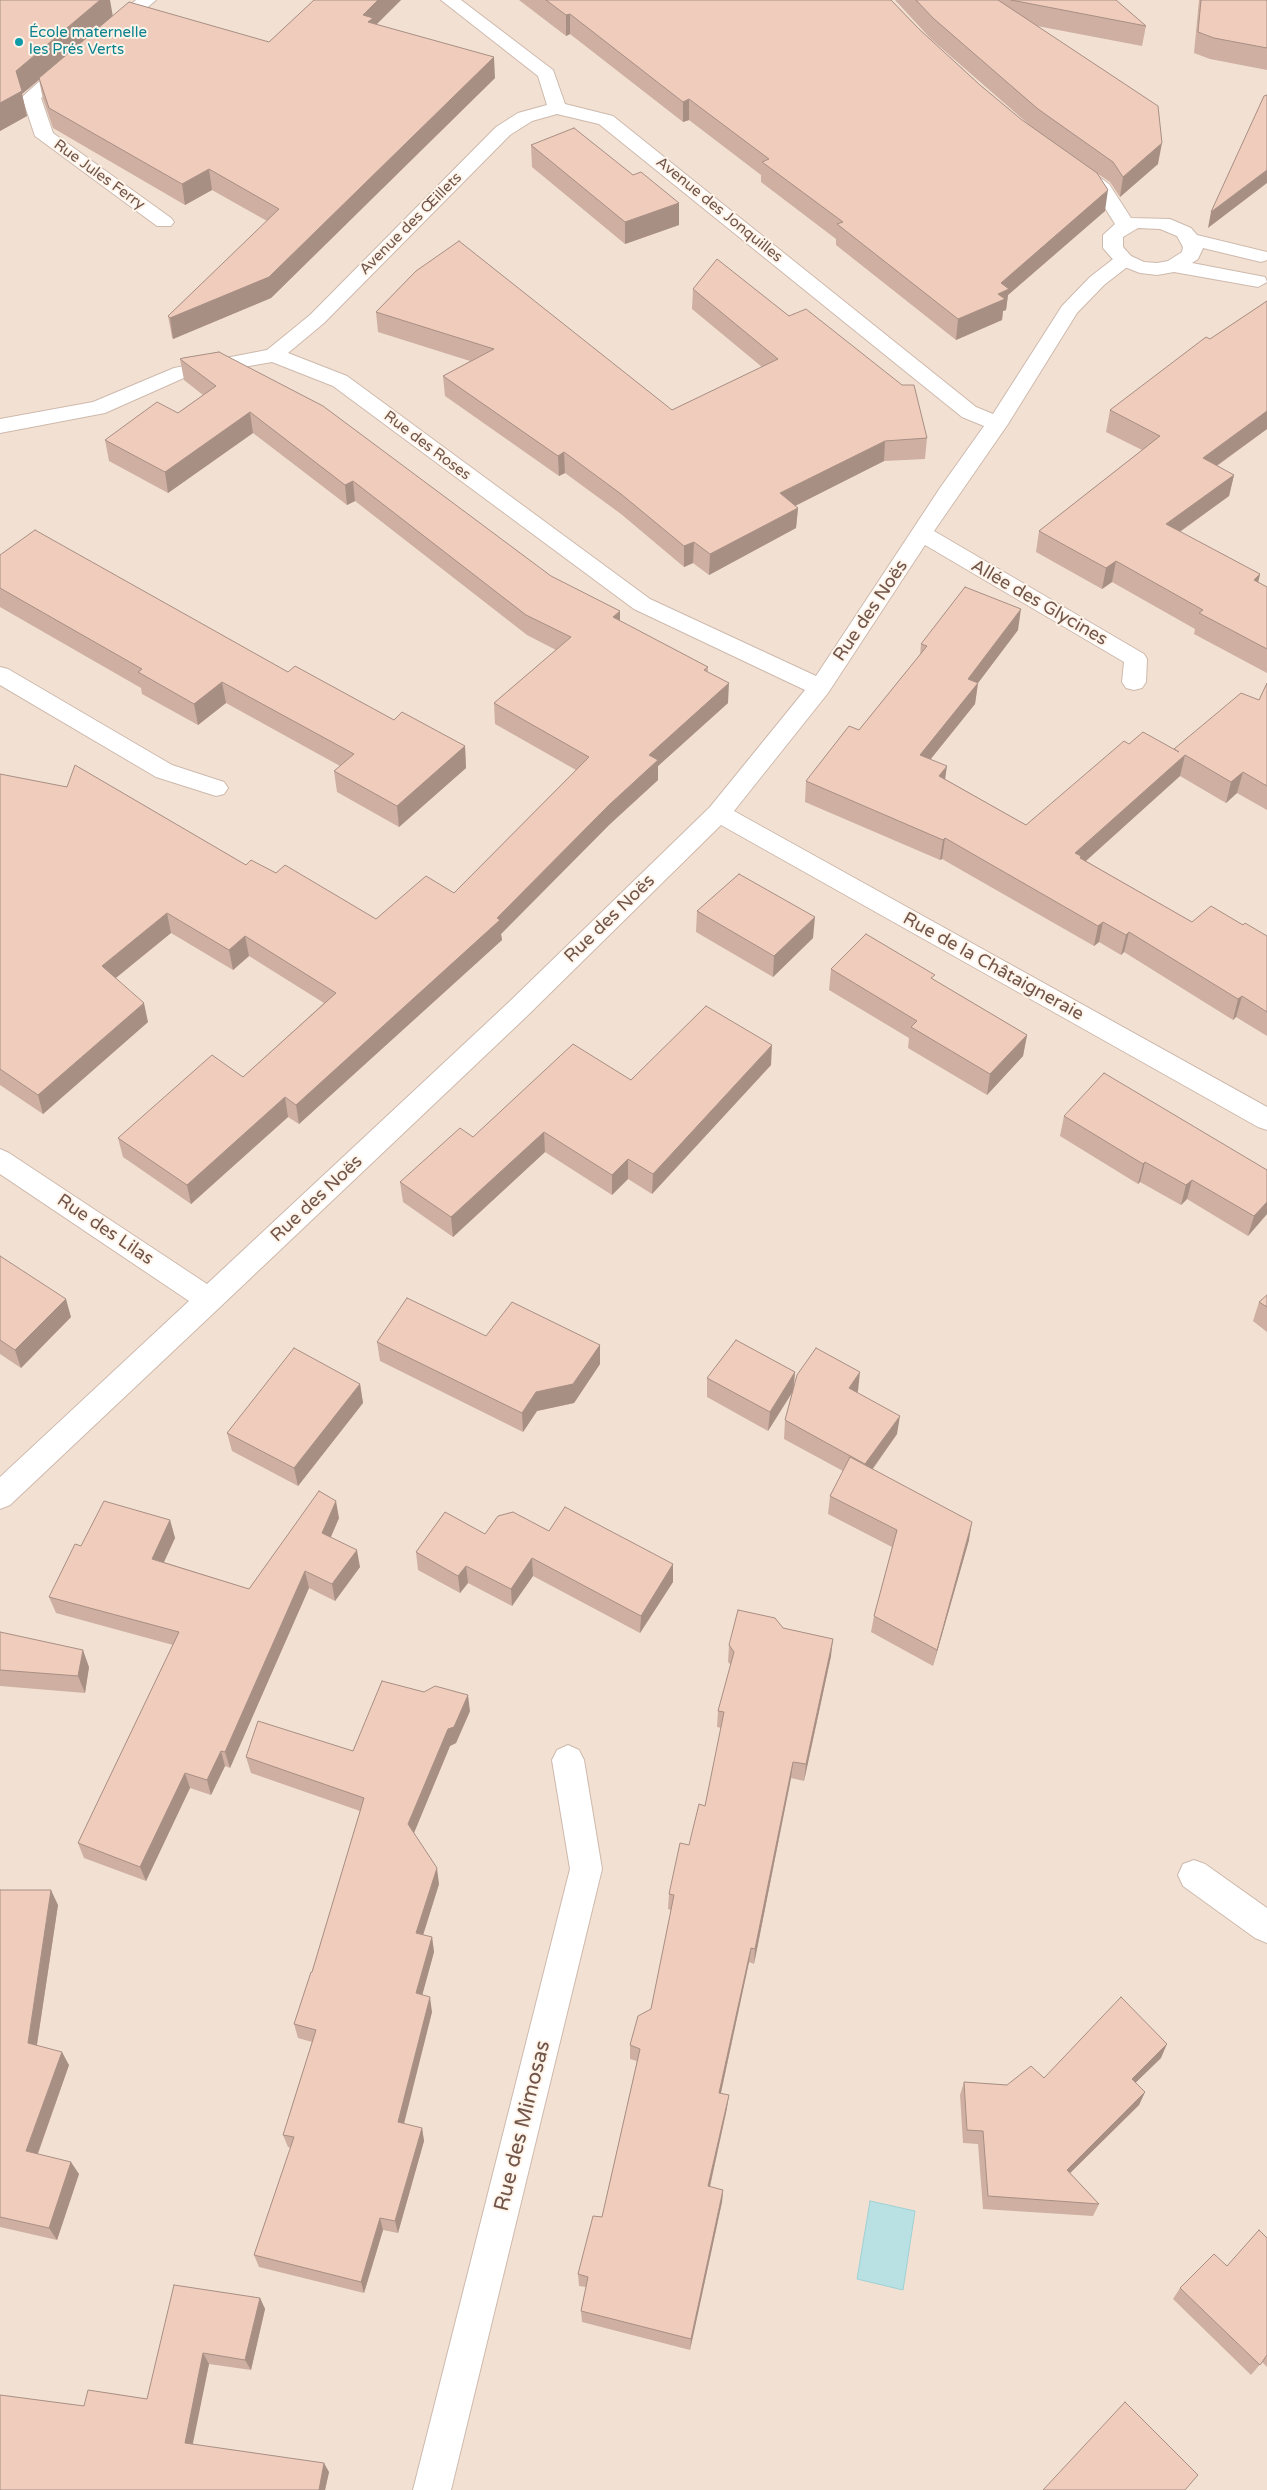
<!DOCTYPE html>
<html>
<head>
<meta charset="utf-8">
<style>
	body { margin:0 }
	canvas { display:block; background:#fbf0e3 }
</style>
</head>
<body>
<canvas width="1267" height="2490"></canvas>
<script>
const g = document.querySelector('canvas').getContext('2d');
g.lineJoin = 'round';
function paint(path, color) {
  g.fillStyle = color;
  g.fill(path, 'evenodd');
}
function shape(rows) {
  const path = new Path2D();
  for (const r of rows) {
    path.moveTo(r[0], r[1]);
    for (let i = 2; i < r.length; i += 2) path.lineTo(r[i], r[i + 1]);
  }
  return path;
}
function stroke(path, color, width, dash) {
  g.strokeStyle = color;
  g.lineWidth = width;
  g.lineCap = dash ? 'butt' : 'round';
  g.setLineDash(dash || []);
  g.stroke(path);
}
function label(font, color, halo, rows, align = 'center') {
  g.font = font + ' "Varela Round",sans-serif';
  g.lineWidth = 4;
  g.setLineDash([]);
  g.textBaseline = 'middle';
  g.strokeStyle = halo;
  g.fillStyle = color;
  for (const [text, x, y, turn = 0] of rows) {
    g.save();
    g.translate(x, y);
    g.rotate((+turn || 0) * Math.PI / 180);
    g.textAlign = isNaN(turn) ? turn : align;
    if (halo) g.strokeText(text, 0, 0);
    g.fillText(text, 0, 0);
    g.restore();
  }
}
paint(shape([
	[0,0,1267,0,1267,2490,0,2490]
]), '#f2e1d2');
const water = shape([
	[870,2201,915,2211,903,2290,857,2279,870,2201]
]);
paint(water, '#b9e1e4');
stroke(water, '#9fd1d5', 1);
const minor = shape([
	[136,0,156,0,118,33,106,33,103,29,106,25,136,0],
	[441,0,461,0,553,70,565,104,613,116,976,407,993,414,1062,306,1090,277,1117,256,1124,254,1131,256,1134,260,1131,264,1104,285,1077,313,1008,424,934,531,1144,654,1147,659,1146,682,1142,688,1134,690,1126,688,1122,682,1124,662,925,545,828,693,734,811,1267,1107,1267,1130,1258,1127,721,825,526,1017,219,1308,10,1505,0,1509,0,1477,189,1301,0,1174,0,1149,9,1153,207,1284,508,1003,710,807,805,690,634,609,333,386,272,362,186,377,105,413,0,433,0,419,93,402,174,368,267,350,310,315,496,127,518,113,547,105,538,76,441,0],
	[557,114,599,124,962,417,984,426,940,488,816,676,650,599,347,376,288,353,324,323,510,135,532,121,557,114],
	[69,59,76,61,78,65,76,69,41,98,53,133,171,218,174,222,171,226,157,226,35,136,22,97,62,61,69,59],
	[0,667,8,669,172,765,224,782,228,788,224,794,216,796,156,777,0,685,0,667],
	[568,1745,579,1750,584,1760,602,1869,451,2490,413,2490,570,1869,552,1760,557,1750,568,1745],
	[1194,1860,1205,1864,1267,1908,1267,1943,1255,1938,1183,1886,1178,1875,1183,1864,1194,1860]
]);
const tertiary = shape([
	[1078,165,1085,167,1109,184,1131,218,1170,219,1191,228,1197,235,1267,252,1267,260,1261,262,1203,248,1198,259,1192,263,1265,277,1267,282,1258,287,1174,272,1157,275,1140,273,1117,264,1103,248,1103,235,1115,224,1095,192,1068,171,1071,167,1078,165],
	[1138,228,1160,229,1177,236,1183,247,1182,252,1168,261,1157,263,1144,262,1131,256,1123,247,1123,237,1138,228]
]);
stroke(minor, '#ceb9ad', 2);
stroke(tertiary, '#ceb9ad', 2);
paint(minor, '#fff');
paint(tertiary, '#fff');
paint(shape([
	[0,0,113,16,269,42,314,0,401,0,376,24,495,78,271,298,173,339,172,337,168,316,267,221,212,190,185,205,53,128,43,99,39,80,22,94,27,116,0,131],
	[519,0,891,0,919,29,980,85,1022,120,1034,129,931,39,895,0,1116,0,1146,26,1142,46,1037,26,1158,164,1120,197,1110,182,1098,174,1105,211,1008,295,1006,310,1003,311,1002,320,956,340,836,245,836,239,761,182,761,175,689,120,683,122,570,34,566,36],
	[1199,0,1267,0,1267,70,1210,59,1194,53],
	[531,145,633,175,679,203,679,225,625,244,532,167],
	[416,271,672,410,762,367,692,309,693,289,927,438,925,459,884,461,795,506,798,508,796,528,709,575,693,563,684,567,621,514,565,473,559,476,445,396,443,376,470,361,378,332,376,312],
	[1267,301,1267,429,1217,466,1234,475,1229,496,1180,532,1260,574,1258,582,1267,587,1267,673,1194,634,1195,629,1112,582,1102,589,1036,552,1039,531,1142,450,1106,432,1110,410,1210,339],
	[180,359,551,576,620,621,708,667,708,672,728,703,658,766,658,780,609,825,501,934,502,940,299,1124,288,1117,191,1204,123,1157,118,1138,243,1077,324,1003,249,956,233,970,171,933,116,978,148,1022,43,1114,0,1085,0,774,246,865,276,873,376,919,454,893,576,770,495,724,494,703,556,650,527,635,355,501,347,505,253,433,168,493,109,461,105,440,178,413,203,395,184,380],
	[0,555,288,672,394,720,465,746,466,768,399,827,337,792,334,771,340,766,226,703,198,725,142,694,141,688,0,607],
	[1018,630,978,683,975,704,930,760,945,779,1026,825,1129,744,1174,749,1259,700,1267,683,1267,810,1237,793,1226,803,1180,776,1086,861,1192,922,1243,925,1267,936,1267,1036,1236,1017,1233,1020,1124,952,1121,955,1099,942,1094,946,942,859,940,860,805,802,806,781,859,730,920,655,921,644],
	[697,911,813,938,773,977,696,932],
	[831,969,934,980,1027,1035,1023,1056,987,1095,908,1048,909,1038,829,990],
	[771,1065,652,1194,628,1179,612,1195,545,1152,453,1237,403,1202,400,1182,473,1137,631,1080],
	[1064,1116,1267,1170,1267,1214,1248,1236,1187,1199,1181,1205,1140,1182,1138,1184,1060,1136],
	[0,1256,71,1317,21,1368,0,1354],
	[1267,1295,1267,1332,1253,1321,1259,1302],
	[486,1336,600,1364,574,1403,537,1411,523,1432,380,1361,377,1342],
	[795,1372,794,1388,858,1391,857,1392,897,1434,873,1469,969,1540,933,1666,871,1632,874,1616,892,1547,828,1514,830,1496,843,1471,784,1439,785,1420,792,1393,768,1431,707,1397,707,1378],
	[360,1384,363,1403,298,1486,232,1451,227,1433],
	[339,1518,331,1537,360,1567,335,1601,309,1588,230,1768,225,1766,211,1795,190,1788,146,1881,84,1858,78,1843,173,1645,56,1613,49,1597,81,1546,170,1520,175,1538,164,1562,249,1589],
	[485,1534,673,1564,673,1582,640,1633,533,1576,512,1606,468,1583,460,1593,418,1570,416,1552],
	[783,1628,831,1656,804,1781,791,1778,754,1964,749,1962,721,2093,727,2108,710,2187,723,2190,722,2202,690,2350,582,2322,581,2311,586,2287,579,2286,578,2274,602,2217,637,2061,630,2059,630,2045,651,2009,671,1910,668,1909,669,1894,705,1806,721,1728,717,1727,718,1711,731,1665,728,1662,729,1645],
	[0,1632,89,1667,85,1693,0,1686],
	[470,1711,456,1743,450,1746,414,1833,439,1884,423,1935,432,1937,434,1952,422,1995,432,2012,404,2124,422,2128,424,2141,398,2233,383,2230,364,2293,259,2267,254,2255,291,2148,288,2147,283,2135,312,2042,298,2038,294,2024,312,1972,360,1811,251,1773,246,1757,353,1751],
	[0,1890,58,1905,37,2045,69,2065,38,2154,79,2174,57,2240,0,2227],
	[1161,2058,1135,2083,1145,2092,1139,2105,1070,2173,1099,2204,1093,2216,983,2209,978,2144,963,2143,960,2095,964,2082,1007,2085],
	[1267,2238,1267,2367,1262,2362,1251,2375,1173,2299,1180,2288,1227,2266],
	[260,2298,265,2309,251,2370,209,2364,192,2444,329,2472,325,2490,0,2490,84,2406,147,2399]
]), '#ceafa2');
paint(shape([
	[100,0,110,0,113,17,22,94,27,116,0,131,0,103,16,71],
	[378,0,401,0,374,27,375,38,363,15],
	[570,14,570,34,566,36,566,15],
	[494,57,495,78,271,298,173,339,170,318],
	[689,99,689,120,683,122,683,102],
	[1162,143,1158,164,1120,197,1123,177],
	[209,169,212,190,185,205,182,184],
	[1267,170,1267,183,1208,228,1211,212],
	[1108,190,1105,211,1008,295,1006,310,1003,311,1002,320,956,340,958,319],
	[679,203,679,225,625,244,625,222],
	[1267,411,1267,429,1198,479,1203,458],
	[250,412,253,433,168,493,165,472],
	[885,441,884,461,779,514,780,493],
	[564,452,565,473,559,476,558,456],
	[1234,475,1229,496,1161,545,1166,524],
	[353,481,355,501,347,505,345,485],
	[798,508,796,528,709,575,710,554],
	[694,542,693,563,684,567,684,546],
	[1116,561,1112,582,1102,589,1106,568],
	[1260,574,1255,596,1254,580],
	[1021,609,1018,630,978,683,975,704,917,776,920,755,968,679],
	[620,611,620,632,613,617],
	[222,682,226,703,198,725,194,704],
	[729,683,728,703,658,766,658,780,609,825,501,934,502,940,299,1124,296,1105,497,918,649,755],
	[465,746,466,768,399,827,397,806],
	[1185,755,1180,776,1079,867,1075,853],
	[947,766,944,787,939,776],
	[1243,772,1237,793,1226,803,1231,782],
	[945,838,942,859,940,860,943,840],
	[167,913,171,933,107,985,102,966],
	[815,917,813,938,773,977,774,956],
	[1103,922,1099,942,1094,946,1098,926],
	[1129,932,1124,952,1121,955,1126,935],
	[245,936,249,956,233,970,229,950],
	[1242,996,1236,1017,1233,1020,1238,999],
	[144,1003,148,1022,43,1114,38,1095],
	[1027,1035,1023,1056,987,1095,990,1074],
	[772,1045,771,1065,652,1194,653,1174],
	[285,1097,288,1117,191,1204,187,1185],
	[544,1132,545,1152,453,1237,451,1217],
	[628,1159,628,1179,612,1195,612,1175],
	[1145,1162,1140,1182,1138,1184,1143,1164],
	[1192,1180,1187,1199,1181,1205,1186,1185],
	[1267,1202,1267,1214,1248,1236,1254,1216],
	[66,1299,71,1317,21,1368,15,1350],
	[600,1345,600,1364,574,1403,537,1411,523,1432,522,1413,536,1392],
	[795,1372,793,1391,768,1431,770,1412],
	[860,1372,858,1391,847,1407,849,1388],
	[360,1384,363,1403,298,1486,294,1468],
	[900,1416,897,1434,863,1482,865,1464],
	[336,1501,339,1518,325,1550,322,1533],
	[170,1520,175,1538,158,1575,152,1559],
	[972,1522,969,1540,933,1666,937,1650],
	[357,1550,360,1567,335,1601,332,1584],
	[532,1558,533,1576,512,1606,511,1589],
	[673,1564,673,1582,640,1633,641,1616],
	[466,1566,468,1583,460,1593,458,1576],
	[305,1571,309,1588,230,1768,225,1752],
	[833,1639,831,1656,804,1781,806,1764],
	[83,1650,89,1667,85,1693,78,1676],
	[468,1695,470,1711,456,1743,450,1746,411,1840,408,1824,448,1729],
	[221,1751,225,1766,211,1795,207,1780],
	[793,1762,791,1778,754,1964,755,1949],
	[185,1773,190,1788,146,1881,140,1867],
	[437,1868,439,1884,419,1948,416,1933],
	[51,1890,58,1905,35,2057,28,2043],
	[432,1937,434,1952,419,2007,416,1993],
	[751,1948,749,1962,718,2106,719,2093],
	[430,1997,432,2012,401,2135,398,2122],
	[1167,2044,1161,2058,1125,2093,1132,2079],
	[62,2052,69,2065,34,2164,26,2151],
	[1145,2092,1139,2105,1061,2182,1067,2170],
	[729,2095,727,2108,707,2199,708,2186],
	[422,2128,424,2141,398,2233,395,2221],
	[71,2162,79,2174,57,2240,49,2228],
	[723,2190,722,2202,690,2350,691,2339],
	[380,2218,383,2230,364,2293,361,2282],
	[260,2298,265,2309,251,2370,245,2360],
	[203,2353,209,2364,191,2453,185,2443],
	[324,2463,329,2472,325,2490,319,2490]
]), '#a88f84');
const building = shape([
	[0,0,100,0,16,71,22,91,0,103,0,0],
	[314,0,378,0,363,15,373,18,368,22,494,57,269,277,170,318,168,316,279,209,209,169,182,184,49,108,39,78,129,2,269,42,314,0],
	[546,0,891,0,919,29,980,85,1022,120,1097,173,1108,190,1001,283,1009,289,998,294,1005,299,958,319,837,224,843,222,762,162,769,159,689,99,683,102,570,14,566,15,546,0],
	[916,0,998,0,1158,106,1162,143,1123,177,1113,162,1038,109,933,18,916,0],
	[1011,0,1116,0,1146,26,1011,0],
	[1201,0,1267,0,1267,48,1214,38,1198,32,1201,0],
	[1267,95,1267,170,1211,212,1264,96,1267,95],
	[574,128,633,175,641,172,679,203,625,222,531,145,574,128],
	[459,241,672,410,778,359,693,289,717,259,789,316,806,309,902,385,914,385,927,438,885,441,780,493,798,508,710,554,694,542,684,546,621,494,564,452,558,456,443,376,494,349,376,312,416,271,459,241],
	[1267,301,1267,411,1203,458,1234,475,1166,524,1260,574,1254,580,1267,587,1267,649,1199,613,1203,610,1116,561,1106,568,1039,531,1160,436,1110,410,1206,337,1210,339,1267,301],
	[219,352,323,406,551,576,620,611,613,617,708,667,704,670,729,683,649,755,658,760,609,805,497,918,500,920,296,1105,285,1097,187,1185,118,1138,212,1055,243,1077,336,993,245,936,229,950,167,913,102,966,144,1003,38,1095,0,1069,0,774,67,787,75,765,246,865,251,860,276,873,285,865,376,919,426,876,454,893,589,757,494,703,571,637,526,615,353,481,345,485,250,412,165,472,105,440,157,402,178,413,216,386,180,359,183,358,219,352],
	[35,530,288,672,295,666,394,720,402,712,465,746,397,806,334,771,354,754,222,682,194,704,138,672,142,669,0,588,0,555,35,530],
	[965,587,1021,609,968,679,978,683,920,755,947,766,939,776,1026,825,1124,741,1129,744,1143,732,1179,752,1174,749,1241,693,1259,700,1267,683,1267,786,1243,772,1231,782,1185,755,1075,853,1081,856,1080,858,1192,922,1211,906,1243,925,1245,923,1267,936,1267,1012,1242,996,1238,999,1129,932,1126,935,1103,922,1098,926,945,838,943,840,806,781,849,726,859,730,927,646,921,644,965,587],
	[739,874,815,917,774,956,697,911,739,874],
	[866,934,935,975,931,978,1027,1035,990,1074,911,1027,917,1021,831,969,866,934],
	[706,1006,772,1045,653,1174,628,1159,612,1175,544,1132,451,1217,400,1182,460,1128,473,1137,573,1044,631,1080,706,1006],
	[1104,1073,1267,1170,1267,1202,1254,1216,1192,1180,1186,1185,1145,1162,1143,1164,1064,1116,1104,1073],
	[0,1256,66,1299,15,1350,0,1340,0,1256],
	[1267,1295,1267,1307,1259,1302,1267,1295],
	[407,1298,486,1336,512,1302,600,1345,573,1384,536,1392,522,1413,377,1342,407,1298],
	[736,1340,795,1372,770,1412,707,1378,736,1340],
	[294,1348,360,1384,294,1468,227,1433,294,1348],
	[816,1348,860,1372,849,1388,900,1416,865,1464,785,1420,797,1375,816,1348],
	[850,1457,972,1522,937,1650,874,1616,897,1530,830,1496,850,1457],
	[319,1491,336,1501,322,1533,357,1550,332,1584,305,1571,225,1752,221,1751,207,1780,185,1773,140,1867,78,1843,179,1632,49,1597,75,1544,81,1546,104,1501,170,1520,152,1559,249,1589,319,1491],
	[565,1507,673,1564,641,1616,532,1558,511,1589,466,1566,458,1576,416,1552,445,1512,485,1534,498,1516,513,1512,549,1531,565,1507],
	[738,1610,775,1618,783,1628,833,1639,806,1764,793,1762,755,1949,751,1948,719,2093,729,2095,708,2186,723,2190,691,2339,581,2311,588,2277,578,2274,593,2216,602,2217,640,2049,630,2045,638,2016,651,2009,674,1895,669,1894,680,1843,689,1845,699,1804,705,1806,724,1712,718,1711,734,1652,729,1645,738,1610],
	[0,1632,83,1650,78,1676,0,1670,0,1632],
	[382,1681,424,1692,435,1686,468,1695,454,1727,448,1729,408,1824,437,1868,416,1933,432,1937,416,1993,430,1997,398,2122,422,2128,395,2221,380,2218,361,2282,254,2255,294,2137,283,2135,316,2030,294,2024,311,1972,312,1972,364,1798,246,1757,258,1721,353,1751,382,1681],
	[0,1890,51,1890,28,2043,62,2052,26,2151,71,2162,49,2228,0,2217,0,1890],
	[1121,1997,1167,2044,1132,2079,1145,2092,1067,2170,1099,2204,988,2196,983,2131,967,2130,964,2082,1007,2085,1031,2066,1044,2078,1121,1997],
	[1259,2230,1267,2238,1267,2355,1260,2365,1180,2288,1214,2254,1227,2266,1259,2230],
	[174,2285,260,2298,245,2360,203,2353,185,2443,324,2463,319,2490,0,2490,0,2395,84,2406,88,2390,147,2399,174,2285],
	[1125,2402,1198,2475,1185,2490,1043,2490,1125,2402]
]);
paint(building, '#f0ccbc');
stroke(building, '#a88f84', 1);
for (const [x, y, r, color] of [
	[19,42,5,"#0f9aa8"]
]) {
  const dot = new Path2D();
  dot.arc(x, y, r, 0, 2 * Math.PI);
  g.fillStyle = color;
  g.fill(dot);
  stroke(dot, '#fef4e9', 2);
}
label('15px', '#0d838f', '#fef4e9', [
	["École maternelle",29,33],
	["les Prés Verts",29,50]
], 'left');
label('15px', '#72554a', '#fef4e9', [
	["Rue Jules Ferry",99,175,36],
	["Avenue des Jonquilles",719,210,39],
	["Avenue des Œillets",411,224,-45],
	["Rue des Roses",427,446,37]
]);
label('18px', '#72554a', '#fef4e9', [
	["Allée des Glycines",1039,603,30],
	["Rue des Noës",871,611,-56],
	["Rue des Noës",610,919,-44],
	["Rue de la Châtaigneraie",993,967,29],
	["Rue des Noës",317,1199,-43],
	["Rue des Lilas",105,1230,34]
]);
label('21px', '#72554a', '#fef4e9', [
	["Rue des Mimosas",523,2126,-76]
]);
</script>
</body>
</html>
